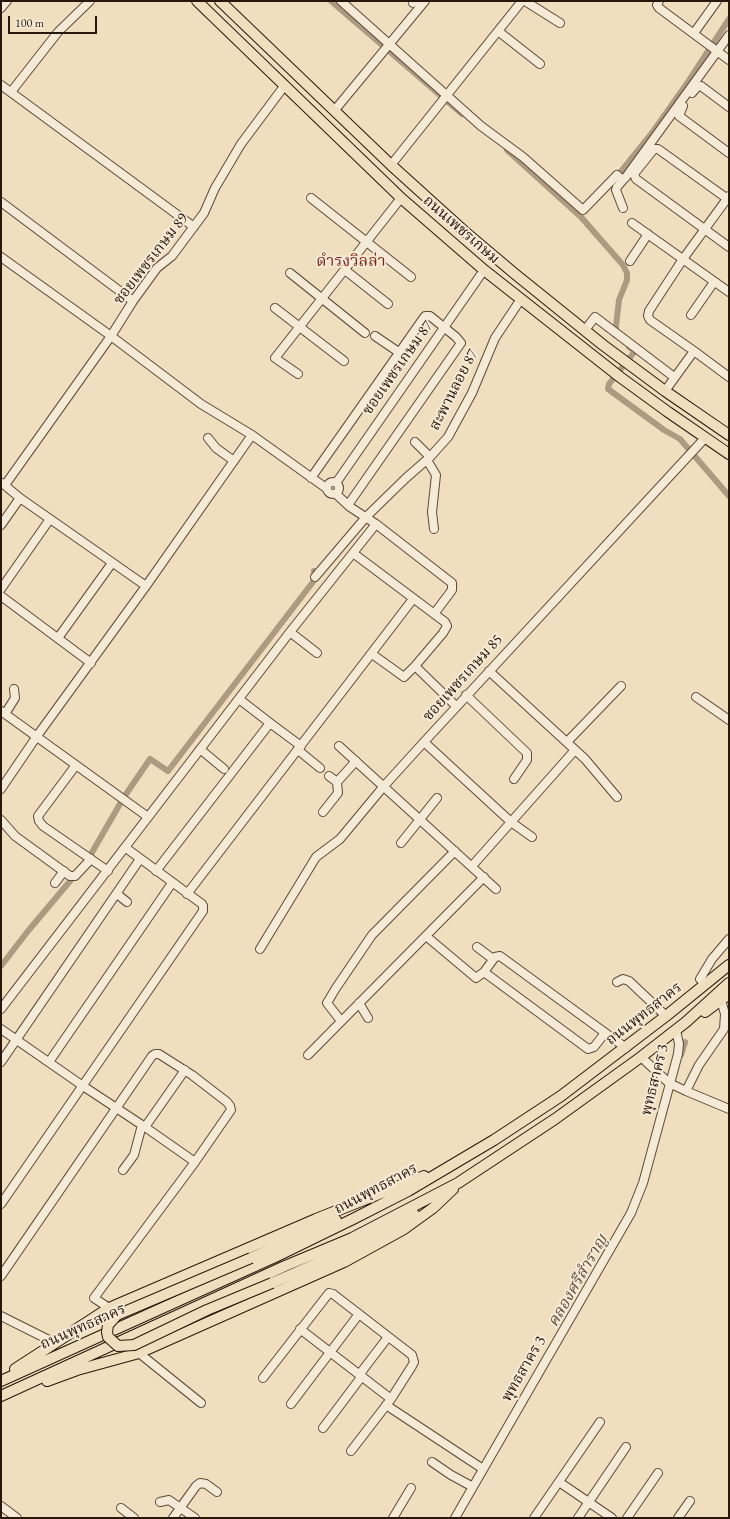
<!DOCTYPE html>
<html>
<head>
<meta charset="utf-8">
<style>
	body { margin:0 }
	#map { position:relative; width:730px; height:1519px; overflow:hidden; background:#f0dfbe; font-family:"EB Garamond",serif }
	canvas { display:block }
	.frame { position:absolute; inset:0; border:2px solid #2a170b; pointer-events:none }
	.scale { position:absolute; left:8px; top:16px; width:89px; height:18px; box-sizing:border-box; border:2px solid #2a170b; border-top:0; padding-left:5px; font-size:12px; line-height:14px; white-space:nowrap; color:#2a170b; -webkit-text-stroke:3px #f5ead5; paint-order:stroke }
</style>
</head>
<body>
<div id="map">
<canvas width="730" height="1519"></canvas>
<div class="frame"></div>
<div class="scale">100 m</div>
</div>
<script>
const g = document.querySelector('canvas').getContext('2d');
g.lineJoin = 'round';
function shape(rows) {
  const path = new Path2D();
  for (const r of rows) {
    if (r.length === 3) {
      path.moveTo(r[0] + r[2], r[1]);
      path.arc(r[0], r[1], r[2], 0, 2 * Math.PI);
      continue;
    }
    path.moveTo(r[0], r[1]);
    for (let i = 2; i < r.length; i += 2) path.lineTo(r[i], r[i + 1]);
  }
  return path;
}
function stroke(path, color, width, dash) {
  g.strokeStyle = color;
  g.lineWidth = width;
  g.lineCap = dash ? 'butt' : 'round';
  g.setLineDash(dash || []);
  g.stroke(path);
}
function label(font, color, halo, rows, align = 'center') {
  g.font = font + ' "EB Garamond","Noto Serif Thai",serif';
  g.lineWidth = 4;
  g.setLineDash([]);
  g.textBaseline = 'middle';
  g.strokeStyle = halo;
  g.fillStyle = color;
  for (const [text, x, y, turn = 0] of rows) {
    g.save();
    g.translate(x, y);
    g.rotate((+turn || 0) * Math.PI / 180);
    g.textAlign = isNaN(turn) ? turn : align;
    if (halo) g.strokeText(text, 0, 0);
    g.fillText(text, 0, 0);
    g.restore();
  }
}
stroke(shape([
	[331,1,462,114],
	[507,150,581,217,623,265,627,273,627,280,619,300,615,335],
	[615,179,652,133,688,82,729,19],
	[629,347,635,351,609,384,608,389,664,430,680,439,729,496],
	[87,861,124,797,150,759,168,771,316,578,314,571],
	[1,966,28,931,76,874],
	[681,1055,685,1042]
]), '#ad9b81', 6);
const minor = shape([
	[341,1,481,126,523,157,583,210,617,175,623,180,626,177,729,35],
	[525,1,560,23],
	[659,1,657,5,659,8,729,60],
	[413,3,415,1],
	[1,8,7,1],
	[498,31,540,64],
	[694,33,717,1],
	[1,85,194,227],
	[11,92,58,32,90,1],
	[692,93,698,86,701,86,729,107],
	[683,106,679,116,729,153],
	[334,111,425,1],
	[391,165,522,1],
	[311,198,411,277],
	[729,200,658,149,654,149,634,174,636,179,729,247],
	[1,202,133,301],
	[623,208,616,190,617,187,623,180],
	[632,223,729,292],
	[1,257,111,336,201,404,252,435,326,488],
	[630,261,648,234],
	[345,270,388,304],
	[290,273,365,333],
	[275,308,344,361],
	[691,315,714,282],
	[585,330,595,317,674,377],
	[375,336,400,353],
	[694,351,729,377],
	[298,374,275,358,401,198],
	[665,391,694,351,650,320,648,316,649,311,683,259,729,196],
	[208,438,216,448,234,461],
	[415,442,430,457],
	[427,460,436,475,432,512,434,529],
	[311,478,425,316,430,316,456,337,461,343,348,505],
	[333,488,6],
	[2,483,20,498,146,586],
	[336,483,484,270],
	[5,485,111,336,133,301,157,268,172,256,204,213,215,188,241,144,285,85],
	[336,494,350,507,376,524,452,583,452,590,434,614],
	[1,525,20,498],
	[353,553,445,622,447,626,443,633,415,666,404,677,372,654],
	[315,577,366,517,406,478,430,457,448,437,472,393,495,338,521,299],
	[1,589,50,519],
	[1,596,91,663],
	[290,632,317,653],
	[58,638,112,563],
	[415,666,456,706],
	[489,671,585,759,617,797],
	[466,695,527,753,527,760,514,779],
	[696,697,729,720],
	[239,699,270,723],
	[1,711,148,817],
	[5,714,15,698,14,689],
	[424,742,511,822,532,837],
	[567,742,621,686],
	[339,746,496,889],
	[200,749,224,769],
	[298,750,320,768],
	[76,765,38,816,39,821,43,826,108,871],
	[337,782,356,761],
	[1,789,37,736,146,586,252,435],
	[323,812,338,793,337,782,329,776],
	[1,820,15,836,70,876,75,876,91,859],
	[401,843,437,798],
	[472,866,575,750],
	[156,871,270,723,301,746],
	[55,883,64,871],
	[117,894,127,902],
	[187,894,413,599],
	[426,936,476,978,484,972,495,957,500,956,626,1048],
	[477,947,493,959],
	[260,949,316,857,340,839,384,786,424,742,705,438],
	[484,972,588,1049,594,1047,605,1033],
	[617,982,623,979,629,981,666,1016],
	[705,984,700,979,712,959,729,939],
	[359,1003,368,1018],
	[1,1009,290,632,376,524],
	[341,1021,327,1003,336,988,372,935,455,851],
	[1,1029,83,1086,145,1127,195,1162],
	[308,1055,484,877],
	[641,1057,669,1083,686,1091,729,1109],
	[1,1062,140,859],
	[49,1062,172,883],
	[686,1091,699,1065,724,1029,725,1014,721,1000],
	[145,1127,185,1070],
	[123,1170,134,1155,142,1125],
	[1,1204,203,911,203,906,202,904,126,848],
	[1,1276,152,1056,155,1054,159,1054,192,1075,227,1102,230,1106,231,1110,195,1162,94,1298,109,1308],
	[1,1316,55,1343],
	[300,1329,391,1399],
	[139,1353,201,1403],
	[359,1375,388,1337],
	[263,1378,329,1293,333,1294,412,1355,414,1362,412,1366,391,1399,351,1451],
	[291,1404,359,1314],
	[386,1405,483,1469],
	[323,1428,362,1376],
	[432,1462,451,1475,473,1487],
	[559,1482,612,1518],
	[160,1502,169,1500,195,1518],
	[1,1506,17,1518],
	[121,1508,134,1518],
	[173,1518,196,1486,200,1483,206,1484,217,1492],
	[393,1518,411,1488],
	[455,1518,631,1213,643,1183,678,1054,679,1044,676,1030],
	[534,1518,600,1422],
	[578,1518,626,1447],
	[627,1518,658,1473],
	[678,1518,690,1501]
]);
const major = shape([
	[197,1,401,198,484,270,620,377,668,412,729,454],
	[220,1,391,165,464,231,515,274,603,345,665,391,729,435],
	[705,1012,729,994],
	[251,1258,336,1220],
	[272,1283,368,1241,414,1214],
	[15,1369,109,1308,316,1219,424,1176],
	[1,1381,275,1257,353,1219,408,1191,494,1140,561,1096,666,1016,729,965],
	[47,1381,77,1370,139,1353,344,1262,404,1229,433,1208,453,1189],
	[1,1396,285,1266,352,1238,458,1183,555,1119,641,1057,686,1022,729,983]
]);
stroke(minor, '#5c4938', 10);
stroke(major, '#2a170b', 12);
stroke(minor, '#f5ead5', 8);
stroke(major, '#f0dfbe', 10);
const majorBridge = shape([
	[251,1258,117,1315,108,1325,107,1332,108,1337,118,1346,134,1345,207,1310,272,1283]
]);
stroke(majorBridge, '#2a170b', 12, []);
stroke(majorBridge, '#f0dfbe', 10);
label('15px', '#2a170b', '#f5ead5', [
	["ถนนเพชรเกษม",461,230,41],
	["ซอยเพชรเกษม 89",151,259,-52],
	["ซอยเพชรเกษม 87",398,368,-55],
	["สะพานลอย 87",454,390,-63],
	["ซอยเพชรเกษม 85",463,678,-48],
	["ถนนพุทธสาคร",644,1014,-38],
	["พุทธสาคร 3",655,1080,-76],
	["ถนนพุทธสาคร",376,1189,-28],
	["ถนนพุทธสาคร",83,1327,-24],
	["พุทธสาคร 3",524,1369,-60]
]);
label('16px', '#7a1f14', '#f5ead5', [
	["ดำรงวิลล่า",351,262]
]);
label('italic 16px', '#5e4c3a', '#f5ead5', [
	["คลองศรีสำราญ",578,1281,-60]
]);
</script>
</body>
</html>
